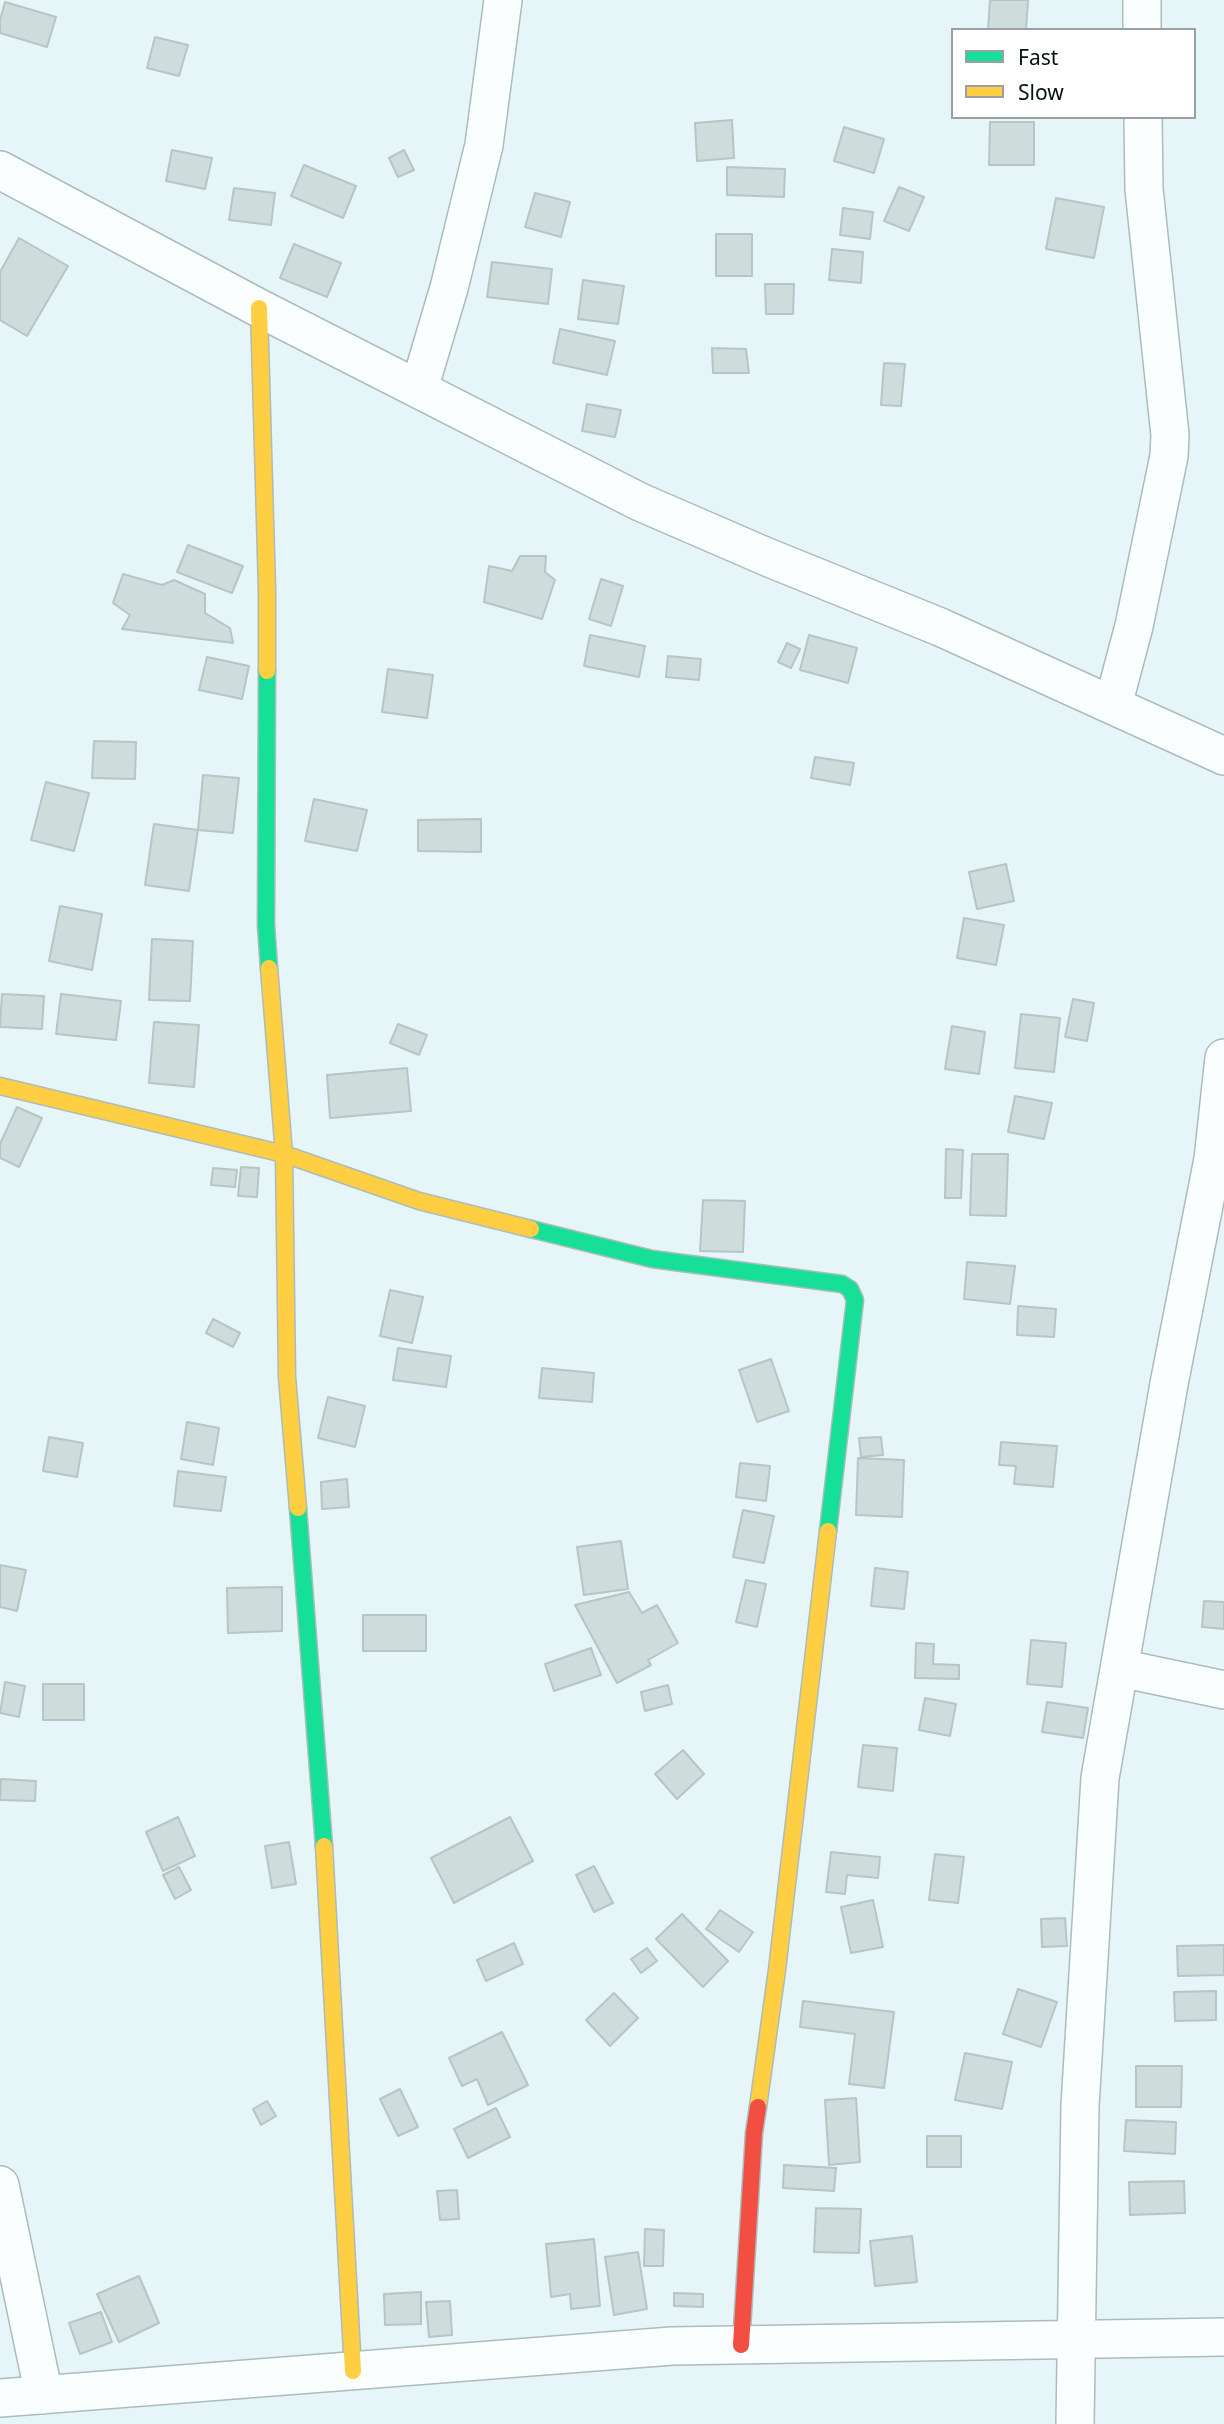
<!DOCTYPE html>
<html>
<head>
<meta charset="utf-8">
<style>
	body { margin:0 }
	#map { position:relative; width:1224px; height:2424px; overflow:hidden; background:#e6f5f7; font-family:"Noto Sans",sans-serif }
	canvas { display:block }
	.legend { position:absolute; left:951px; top:28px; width:245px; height:91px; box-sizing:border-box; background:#fff; border:2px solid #9aa0a1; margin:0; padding:9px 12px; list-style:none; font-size:21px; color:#031113 }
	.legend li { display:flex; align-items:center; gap:14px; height:35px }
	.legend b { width:35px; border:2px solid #9aa0a1 }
</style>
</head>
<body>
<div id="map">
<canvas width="1224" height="2424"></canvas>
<ul class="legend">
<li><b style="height:9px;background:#16e098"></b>Fast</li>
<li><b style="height:9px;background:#ffcf43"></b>Slow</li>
</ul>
</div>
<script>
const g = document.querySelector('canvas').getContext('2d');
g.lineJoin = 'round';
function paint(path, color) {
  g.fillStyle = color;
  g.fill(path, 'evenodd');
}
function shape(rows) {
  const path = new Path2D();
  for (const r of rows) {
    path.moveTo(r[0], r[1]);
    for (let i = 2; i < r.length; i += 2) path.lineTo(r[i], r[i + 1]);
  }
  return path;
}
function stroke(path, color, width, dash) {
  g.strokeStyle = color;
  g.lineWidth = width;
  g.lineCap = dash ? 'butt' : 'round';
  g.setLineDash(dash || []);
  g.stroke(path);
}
const building = shape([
	[990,0,1028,0,1026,30,988,30,990,0],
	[5,2,56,17,47,47,0,33,0,20,5,2],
	[155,37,188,45,179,76,147,68,155,37],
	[732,120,734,158,697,161,695,123,732,120],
	[990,122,1034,122,1034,165,989,165,990,122],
	[844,127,884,139,874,173,834,161,844,127],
	[172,150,212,158,205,189,166,181,172,150],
	[404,150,414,170,398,177,389,158,404,150],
	[304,165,356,186,343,218,291,196,304,165],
	[727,167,785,169,784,197,727,195,727,167],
	[899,187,924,197,909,231,884,221,899,187],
	[234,188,275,193,271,225,229,220,234,188],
	[535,193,570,202,561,237,525,227,535,193],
	[1056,198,1104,207,1094,258,1046,249,1056,198],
	[843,208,873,212,870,239,840,235,843,208],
	[716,234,752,234,752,276,716,276,716,234],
	[19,238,68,266,27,336,0,320,0,272,19,238],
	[294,244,341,263,327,297,280,278,294,244],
	[832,249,863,252,861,283,829,280,832,249],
	[492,262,552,269,548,304,487,297,492,262],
	[583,280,624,286,618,324,578,319,583,280],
	[765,284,794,284,793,314,766,314,765,284],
	[560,329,615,341,607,375,553,363,560,329],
	[712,348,746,349,749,373,713,373,712,348],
	[884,363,905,364,901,406,881,405,884,363],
	[587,404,621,410,615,437,582,431,587,404],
	[188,545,243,566,232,593,177,572,188,545],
	[520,556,546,556,545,572,555,580,542,619,484,602,489,566,512,571,520,556],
	[123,574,162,585,174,580,205,594,205,613,230,628,233,643,122,629,130,615,113,603,123,574],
	[601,579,623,586,611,626,589,619,601,579],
	[590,635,645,646,639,677,584,666,590,635],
	[809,635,857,648,848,683,800,670,809,635],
	[787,643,800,649,791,668,778,662,787,643],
	[668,656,701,659,699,680,666,677,668,656],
	[207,657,249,666,242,699,199,690,207,657],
	[388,669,433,675,427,718,382,712,388,669],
	[94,741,136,742,135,779,92,778,94,741],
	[815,757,854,763,850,785,811,778,815,757],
	[203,775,239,778,233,833,198,830,203,775],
	[46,782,89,793,74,851,31,840,46,782],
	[314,799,367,810,357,851,305,841,314,799],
	[481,819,481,852,418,851,418,820,481,819],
	[154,824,198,830,189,891,145,885,154,824],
	[1006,864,1014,901,977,909,969,872,1006,864],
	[60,906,102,914,92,970,49,961,60,906],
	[964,918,1004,925,996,965,957,958,964,918],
	[152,939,193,941,190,1001,149,1000,152,939],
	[2,994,44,996,42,1029,0,1027,2,994],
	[61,994,121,1001,116,1040,56,1034,61,994],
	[1073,999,1094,1003,1087,1041,1065,1037,1073,999],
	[1021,1014,1060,1018,1054,1072,1015,1068,1021,1014],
	[154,1022,199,1025,194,1087,149,1083,154,1022],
	[398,1024,427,1035,419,1055,390,1043,398,1024],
	[952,1026,985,1032,979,1074,945,1069,952,1026],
	[407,1068,411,1111,330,1118,327,1075,407,1068],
	[1015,1096,1052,1103,1044,1139,1008,1132,1015,1096],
	[17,1107,42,1118,19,1167,0,1158,0,1144,17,1107],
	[946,1149,963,1150,961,1198,945,1198,946,1149],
	[972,1154,1008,1154,1006,1216,970,1215,972,1154],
	[241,1167,259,1168,257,1197,238,1196,241,1167],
	[213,1168,237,1170,235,1187,211,1185,213,1168],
	[703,1200,745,1201,743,1252,700,1251,703,1200],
	[967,1262,1015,1266,1010,1304,964,1299,967,1262],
	[390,1290,423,1297,412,1343,380,1336,390,1290],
	[1018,1306,1056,1309,1054,1337,1017,1335,1018,1306],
	[213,1319,240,1333,233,1347,206,1333,213,1319],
	[398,1348,451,1356,446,1387,393,1380,398,1348],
	[771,1359,789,1411,757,1422,739,1370,771,1359],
	[542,1368,594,1373,592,1402,539,1398,542,1368],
	[328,1397,365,1406,355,1447,318,1438,328,1397],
	[187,1422,219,1428,213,1465,181,1459,187,1422],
	[49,1437,83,1443,77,1477,43,1471,49,1437],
	[881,1437,883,1455,861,1457,859,1438,881,1437],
	[1001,1442,1057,1446,1053,1487,1014,1484,1016,1466,999,1465,1001,1442],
	[858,1458,904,1460,902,1517,856,1515,858,1458],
	[740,1463,770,1466,766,1501,736,1497,740,1463],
	[178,1471,226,1477,221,1511,174,1506,178,1471],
	[347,1479,349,1507,322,1509,321,1482,347,1479],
	[743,1510,774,1516,764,1563,733,1557,743,1510],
	[621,1541,628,1589,584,1595,577,1547,621,1541],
	[0,1565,26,1570,17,1611,0,1607,0,1565],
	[875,1568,908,1572,904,1609,871,1606,875,1568],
	[746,1580,766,1584,757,1627,736,1622,746,1580],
	[282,1587,282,1631,228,1633,227,1588,282,1587],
	[629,1592,642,1613,657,1605,678,1643,648,1660,651,1665,617,1683,575,1605,629,1592],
	[1204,1601,1224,1602,1224,1629,1202,1627,1204,1601],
	[363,1615,426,1615,426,1651,363,1651,363,1615],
	[1031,1640,1066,1643,1062,1687,1027,1684,1031,1640],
	[916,1643,934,1644,933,1664,959,1665,959,1679,915,1678,916,1643],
	[591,1648,601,1675,554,1691,545,1664,591,1648],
	[5,1682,25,1686,19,1717,0,1713,5,1682],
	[43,1684,84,1684,84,1720,43,1720,43,1684],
	[668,1685,672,1704,645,1711,641,1692,668,1685],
	[925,1698,956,1704,950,1736,919,1730,925,1698],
	[1047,1702,1088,1708,1083,1738,1042,1732,1047,1702],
	[863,1745,897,1748,893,1791,858,1787,863,1745],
	[683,1750,704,1774,677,1799,655,1774,683,1750],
	[1,1779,36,1781,35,1801,0,1800,1,1779],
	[178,1817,195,1856,163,1871,146,1832,178,1817],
	[510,1817,533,1861,454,1903,431,1858,510,1817],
	[289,1842,296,1884,272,1888,265,1846,289,1842],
	[831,1852,880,1857,878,1878,847,1875,845,1894,826,1892,831,1852],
	[935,1854,964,1857,958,1903,929,1900,935,1854],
	[594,1866,613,1903,594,1912,576,1875,594,1866],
	[179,1867,191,1890,175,1899,163,1875,179,1867],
	[873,1900,883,1947,851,1953,841,1907,873,1900],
	[720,1910,753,1932,739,1952,706,1929,720,1910],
	[682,1914,728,1961,703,1987,656,1939,682,1914],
	[1065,1918,1067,1946,1042,1947,1041,1919,1065,1918],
	[514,1943,523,1964,486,1981,477,1960,514,1943],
	[1224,1945,1224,1975,1178,1976,1177,1946,1224,1945],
	[647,1948,657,1961,641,1973,631,1959,647,1948],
	[1018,1989,1057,2002,1041,2047,1003,2034,1018,1989],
	[1216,1991,1216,2020,1175,2021,1174,1992,1216,1991],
	[614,1993,638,2018,610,2046,586,2020,614,1993],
	[803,2001,894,2012,884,2088,849,2084,855,2034,800,2027,803,2001],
	[502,2032,528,2085,488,2105,477,2079,462,2086,449,2058,502,2032],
	[965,2053,1012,2062,1002,2109,955,2100,965,2053],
	[1136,2066,1182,2066,1181,2107,1136,2107,1136,2066],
	[400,2089,418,2127,398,2136,380,2099,400,2089],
	[856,2098,860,2162,829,2165,825,2100,856,2098],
	[267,2101,276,2116,261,2125,253,2109,267,2101],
	[496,2108,510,2137,468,2158,454,2129,496,2108],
	[1126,2120,1176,2122,1175,2154,1124,2151,1126,2120],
	[927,2136,961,2136,961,2167,927,2167,927,2136],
	[784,2165,836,2168,834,2191,783,2188,784,2165],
	[1184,2181,1185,2213,1130,2215,1129,2182,1184,2181],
	[457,2190,459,2219,440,2220,437,2191,457,2190],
	[816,2208,861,2209,859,2253,814,2252,816,2208],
	[645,2229,664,2230,663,2266,644,2266,645,2229],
	[912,2236,917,2282,875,2286,870,2241,912,2236],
	[594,2239,600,2306,571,2309,570,2294,551,2297,546,2244,594,2239],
	[638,2252,647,2309,614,2315,605,2257,638,2252],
	[139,2276,159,2323,119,2342,97,2294,139,2276],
	[421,2292,421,2324,385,2325,384,2294,421,2292],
	[674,2293,703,2294,703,2307,674,2306,674,2293],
	[450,2301,452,2335,429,2337,426,2302,450,2301],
	[101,2312,112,2342,80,2354,69,2323,101,2312]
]);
paint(building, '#cedcdb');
stroke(building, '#b7c5c4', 2);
const street = shape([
	[1142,0,1142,30],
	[0,170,259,308,640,502,767,557,940,627,1224,756],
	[419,389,449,288,484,145,503,0],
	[1113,705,1134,626,1169,456,1170,435,1144,189,1143,117],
	[1120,1668,1224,1690],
	[0,2185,44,2395],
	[0,2398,672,2346,1224,2337],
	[1075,2424,1080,2106,1100,1778,1169,1384,1213,1159,1224,1058]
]);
const fast = shape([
	[267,671,266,925,269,968],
	[531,1229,652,1259,842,1284,850,1289,855,1300,828,1531],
	[298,1508,324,1846]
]);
const slow = shape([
	[259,308,267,590,267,671],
	[269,968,284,1154,287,1377,298,1508],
	[0,1086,284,1154,419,1201,531,1229],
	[324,1846,353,2371],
	[758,2107,777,1970,828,1531]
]);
const jam = shape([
	[741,2345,754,2133,758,2107]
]);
stroke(street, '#acbbbc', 40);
stroke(fast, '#acbbbc', 19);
stroke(slow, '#acbbbc', 19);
stroke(jam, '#acbbbc', 19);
stroke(street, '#fbfefe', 37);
stroke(fast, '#16e098', 16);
stroke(slow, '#ffcf43', 16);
stroke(jam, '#f24e42', 16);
</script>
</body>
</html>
